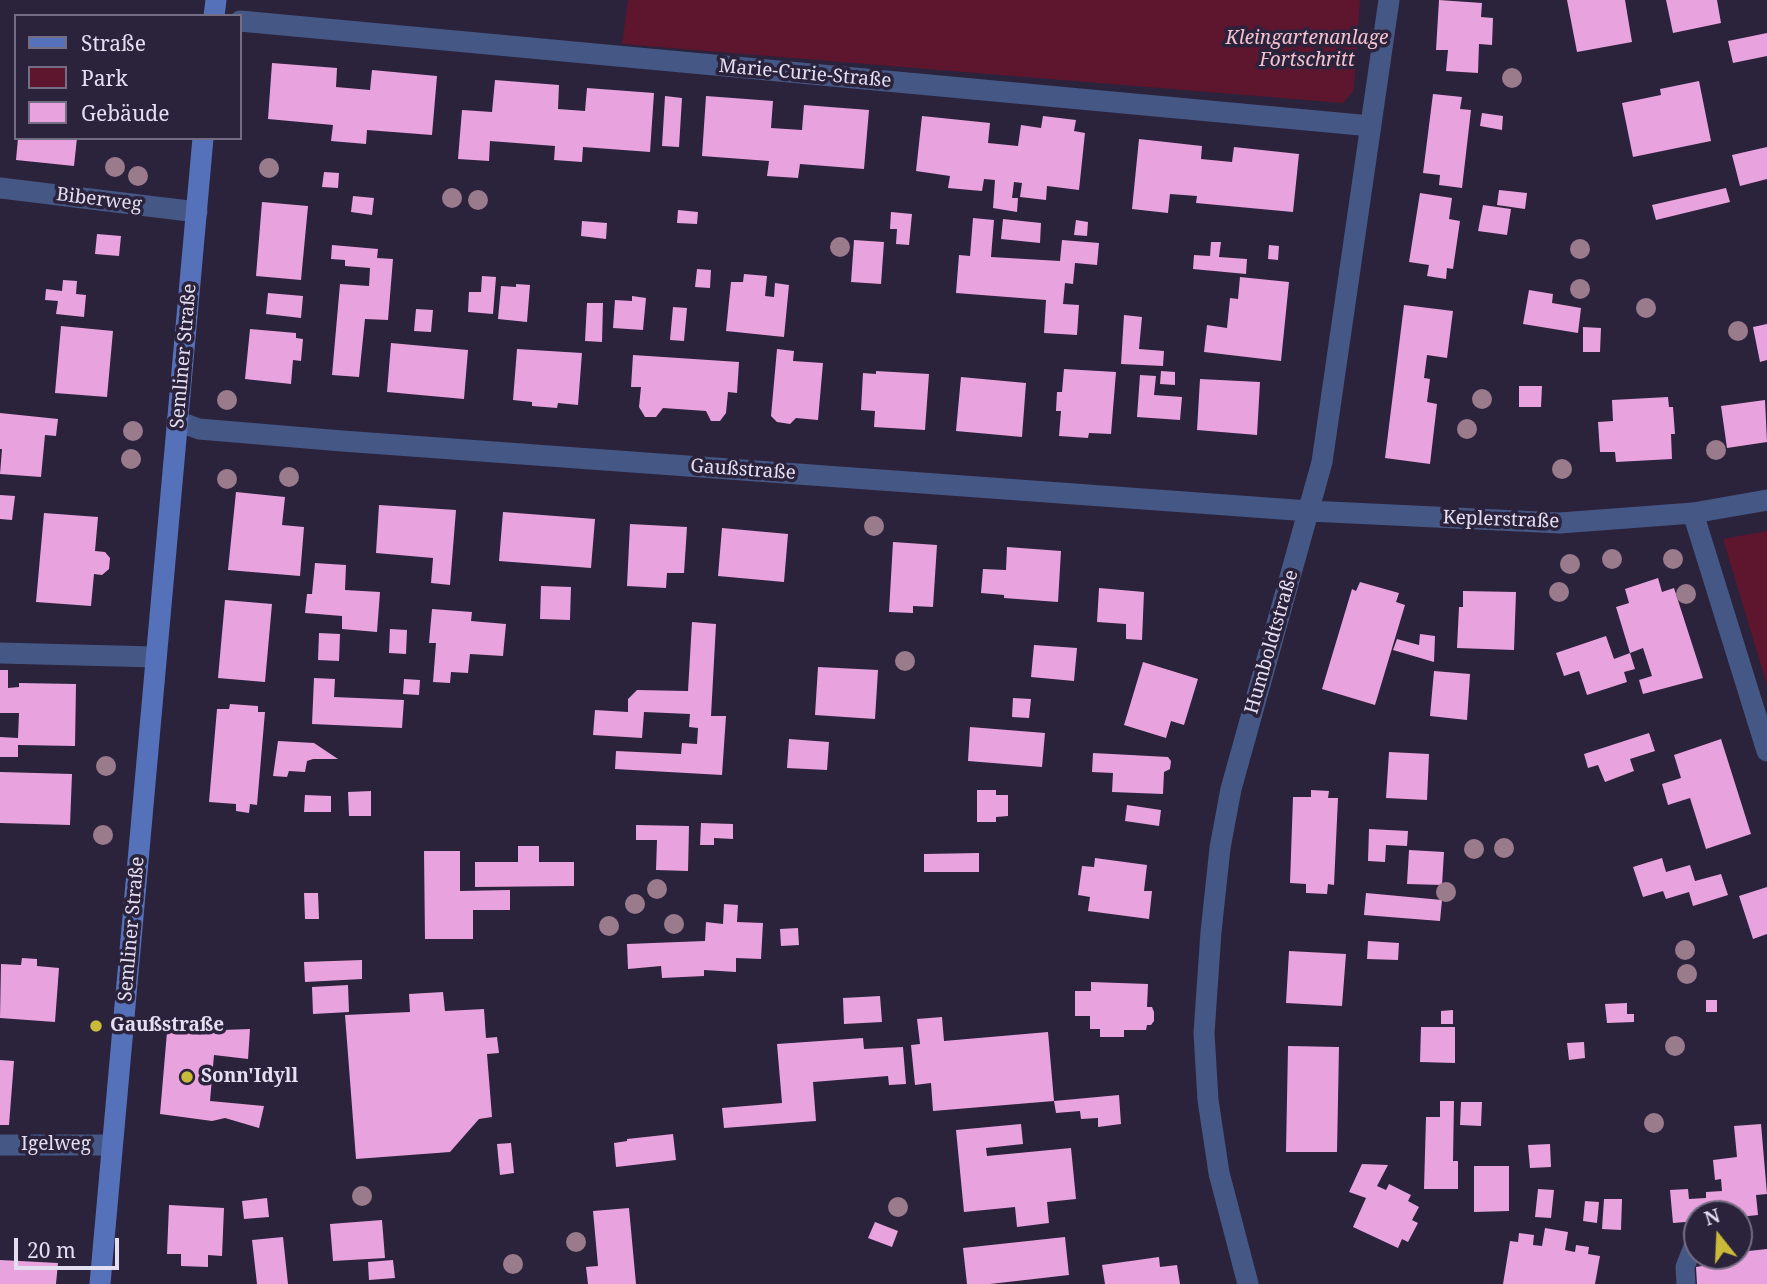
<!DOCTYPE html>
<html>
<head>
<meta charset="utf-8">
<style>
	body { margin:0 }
	#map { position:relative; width:1767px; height:1284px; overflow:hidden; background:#2b223c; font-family:"Noto Serif",serif }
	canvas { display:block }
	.legend { position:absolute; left:14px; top:14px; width:228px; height:126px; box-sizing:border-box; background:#2b223c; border:2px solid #756d84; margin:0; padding:9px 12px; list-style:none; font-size:21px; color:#e3def0 }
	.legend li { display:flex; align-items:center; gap:14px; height:35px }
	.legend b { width:35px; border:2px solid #756d84 }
	.north { position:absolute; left:1683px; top:1200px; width:70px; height:70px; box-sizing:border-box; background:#2b223c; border:2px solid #756d84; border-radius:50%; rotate:342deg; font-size:19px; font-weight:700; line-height:28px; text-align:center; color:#e3def0 }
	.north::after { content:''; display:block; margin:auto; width:24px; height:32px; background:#caba39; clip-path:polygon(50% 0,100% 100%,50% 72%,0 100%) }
	.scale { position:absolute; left:14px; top:1238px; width:105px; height:32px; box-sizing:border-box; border:4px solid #e3def0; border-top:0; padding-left:9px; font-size:21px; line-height:24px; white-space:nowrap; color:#e3def0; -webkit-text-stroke:5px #2b223c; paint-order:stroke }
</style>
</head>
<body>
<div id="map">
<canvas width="1767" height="1284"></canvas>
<ul class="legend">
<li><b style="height:9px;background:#5571b9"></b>Straße</li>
<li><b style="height:19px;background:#5e162f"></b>Park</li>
<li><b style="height:19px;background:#e8a3de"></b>Gebäude</li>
</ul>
<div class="north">N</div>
<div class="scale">20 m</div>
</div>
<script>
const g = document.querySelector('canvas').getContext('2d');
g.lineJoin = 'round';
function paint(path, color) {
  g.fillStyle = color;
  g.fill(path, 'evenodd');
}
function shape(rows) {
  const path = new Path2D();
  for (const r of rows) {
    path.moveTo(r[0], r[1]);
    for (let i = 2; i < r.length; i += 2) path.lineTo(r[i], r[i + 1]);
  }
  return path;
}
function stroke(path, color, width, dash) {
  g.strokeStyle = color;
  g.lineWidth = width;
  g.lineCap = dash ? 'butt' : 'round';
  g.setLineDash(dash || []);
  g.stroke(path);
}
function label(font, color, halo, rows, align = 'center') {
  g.font = font + ' "Noto Serif",serif';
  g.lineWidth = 7;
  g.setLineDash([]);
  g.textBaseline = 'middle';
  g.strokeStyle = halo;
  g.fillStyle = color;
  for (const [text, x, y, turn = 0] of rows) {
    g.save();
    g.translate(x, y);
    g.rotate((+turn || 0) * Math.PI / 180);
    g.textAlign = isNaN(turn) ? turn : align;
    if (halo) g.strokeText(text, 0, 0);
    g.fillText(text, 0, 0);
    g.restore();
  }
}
paint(shape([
	[628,0,1360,0,1354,90,1343,103,622,44],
	[1767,531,1767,685,1723,539]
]), '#5e162f');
paint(shape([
	[1439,0,1482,3,1481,17,1493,18,1492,45,1479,44,1478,73,1446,71,1448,50,1436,50],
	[1567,0,1625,0,1632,42,1577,52],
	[1666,0,1717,0,1721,23,1673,33],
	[1767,33,1767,56,1733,63,1728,41],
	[272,63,337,68,336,87,370,90,372,70,437,76,432,135,367,130,366,144,331,141,333,125,268,119],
	[495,80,559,85,558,109,585,111,587,88,654,93,650,152,583,147,582,162,554,160,555,146,490,141,489,161,458,159,462,110,492,112],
	[1699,81,1711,141,1633,157,1622,103,1661,95,1660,89],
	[1433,94,1462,97,1460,109,1471,110,1462,188,1439,185,1440,175,1423,173],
	[665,96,682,98,679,147,662,146],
	[706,96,773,101,771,128,802,130,804,105,869,110,864,169,800,164,798,178,767,176,769,161,702,156],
	[1482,113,1503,116,1502,130,1480,126],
	[922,116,990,123,988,143,1018,146,1021,125,1041,128,1043,116,1076,120,1074,131,1085,133,1079,190,1047,186,1046,200,1020,197,1022,183,1014,182,1012,198,1018,198,1017,212,993,208,995,180,984,179,982,191,948,188,950,176,916,171],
	[18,138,77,138,74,166,16,160],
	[1139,139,1202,146,1201,159,1232,162,1234,147,1299,154,1293,212,1196,203,1197,196,1170,194,1168,213,1132,209],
	[1767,147,1767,179,1740,186,1732,155],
	[324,172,339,173,338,188,322,187],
	[1726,188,1730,202,1656,220,1652,205],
	[1499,190,1527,193,1525,209,1497,205],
	[1420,193,1452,198,1449,219,1460,221,1453,269,1447,268,1446,279,1427,276,1429,265,1409,262],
	[353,196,374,198,372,215,351,212],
	[262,202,308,206,301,280,256,276],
	[1483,205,1511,209,1507,235,1478,231],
	[678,210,698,212,697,224,677,223],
	[891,212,912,214,909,245,896,244,897,229,890,229],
	[973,218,994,220,991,257,1060,261,1062,240,1099,243,1097,265,1075,263,1073,284,1065,283,1063,304,1079,305,1077,335,1044,333,1046,300,956,293,959,255,970,256],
	[1003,219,1041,223,1040,243,1001,239],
	[1076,220,1088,222,1087,236,1074,235],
	[582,221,607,223,606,239,581,236],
	[97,234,121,236,119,256,95,254],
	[854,240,884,242,881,284,851,282],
	[1211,242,1221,242,1219,257,1247,259,1246,274,1193,269,1194,255,1210,256],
	[332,245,378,249,377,258,393,259,388,320,365,319,359,377,332,375,340,284,369,286,370,268,345,266,345,260,331,259],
	[1269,245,1279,246,1278,260,1268,259],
	[697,269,711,270,710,288,695,287],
	[744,274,767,276,765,296,774,297,775,283,789,285,784,337,726,331,731,282,743,282],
	[482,276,496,277,493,314,468,312,469,292,481,292],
	[1240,277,1289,282,1281,361,1204,352,1207,325,1227,328,1230,298,1238,299],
	[63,280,77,281,76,294,86,295,84,317,56,314,58,301,45,300,46,289,62,291],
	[516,284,530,285,527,322,498,319,501,286,516,287],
	[1529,290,1553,294,1552,303,1581,308,1578,333,1523,324],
	[268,293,303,296,301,318,266,314],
	[632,296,646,298,643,330,613,328,615,300,632,301],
	[587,303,603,303,602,342,585,341],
	[1404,305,1453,311,1447,358,1427,355,1424,378,1430,379,1427,402,1437,404,1430,464,1385,458],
	[673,307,687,308,684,341,670,340],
	[416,309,433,310,431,332,414,331],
	[1124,315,1142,317,1139,349,1164,351,1163,366,1121,364],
	[1767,324,1767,360,1760,362,1753,327],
	[61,326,113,331,107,397,55,393],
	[1583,327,1601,328,1600,352,1583,352],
	[250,329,296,333,296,338,303,339,301,361,293,360,291,384,245,379],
	[391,343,468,350,464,399,387,392],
	[517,349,582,353,578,405,558,403,557,408,532,406,532,402,513,400],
	[777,349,794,351,793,361,823,363,818,420,796,418,790,424,777,422,771,416],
	[633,355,739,362,737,393,728,392,726,413,720,421,711,421,706,411,663,408,656,417,645,417,639,407,641,387,631,387],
	[1064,369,1116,372,1111,434,1089,433,1088,438,1059,436,1061,411,1056,411,1057,392,1062,392],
	[876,371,929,374,925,430,874,427,875,411,861,410,863,373,876,374],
	[1161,371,1175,372,1175,385,1160,384],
	[1140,375,1156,376,1154,395,1182,397,1180,420,1137,417],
	[961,377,1026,383,1022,437,956,431],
	[1200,379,1260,382,1257,435,1197,430],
	[1519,386,1542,386,1541,407,1519,407],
	[1668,397,1669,407,1673,407,1675,434,1671,434,1672,459,1616,462,1615,452,1600,452,1598,422,1613,421,1612,400],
	[1765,400,1767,442,1727,448,1721,406],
	[0,413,58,419,56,436,45,435,41,477,0,474,2,449,0,449],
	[236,492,285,497,282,525,304,527,300,576,228,570],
	[0,495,15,496,12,520,0,519],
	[379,505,456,510,450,585,431,583,433,558,376,553],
	[503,512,595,519,591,568,499,561],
	[44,513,98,517,95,551,105,552,110,558,109,569,102,575,94,574,91,606,36,602],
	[630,524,687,527,684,573,667,573,666,588,627,586],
	[722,528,788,534,784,582,718,576],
	[893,542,937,545,933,607,913,606,913,613,889,612],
	[1007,547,1061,551,1058,602,1004,598,1004,595,981,593,983,569,1006,570],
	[315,563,346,565,345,590,380,592,377,632,342,629,342,616,305,613,307,594,312,594],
	[1658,578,1662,592,1674,588,1703,678,1643,694,1639,680,1652,676,1643,648,1630,653,1616,607,1629,603,1625,589],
	[1360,582,1399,593,1396,602,1405,605,1375,705,1322,689,1352,589,1356,591],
	[541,586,571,587,570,620,540,619],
	[1099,588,1144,592,1142,640,1126,639,1126,624,1097,622],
	[1463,591,1516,592,1514,650,1457,648,1459,607,1463,607],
	[225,600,272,604,265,682,218,678],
	[432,609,472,612,471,621,506,624,503,656,470,654,468,673,451,672,450,683,433,682,436,643,429,643],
	[692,622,716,624,711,716,726,716,722,775,615,769,616,751,681,754,682,743,697,744,698,728,689,727,690,714,644,712,642,738,593,735,595,710,628,712,628,699,637,690,688,691],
	[390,629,407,630,406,654,389,653],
	[319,633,340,634,339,661,318,660],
	[1420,634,1435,636,1434,662,1393,650,1397,639,1419,645],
	[1606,636,1614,659,1630,653,1635,669,1624,672,1627,682,1587,695,1579,671,1564,676,1556,653],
	[1034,645,1077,648,1074,681,1031,677],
	[1143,662,1198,679,1184,725,1171,721,1166,738,1124,725],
	[818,667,878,670,875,719,815,715],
	[0,670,8,670,8,688,19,687,19,683,76,684,75,746,18,745,18,757,0,757,0,737,18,738,19,713,0,713],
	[1434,671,1470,674,1467,720,1430,716],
	[314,678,335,679,334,697,404,700,402,728,312,724],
	[404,679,420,680,419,695,403,694],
	[1013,698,1031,699,1029,718,1012,717],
	[230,704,258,706,258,712,265,712,257,805,250,804,249,813,236,811,236,804,209,802,217,709,229,709],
	[970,727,1045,733,1042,767,968,761],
	[1649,733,1655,751,1630,759,1634,771,1605,782,1598,765,1588,768,1584,754],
	[789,739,829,742,827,770,787,768],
	[1721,739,1751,834,1706,849,1690,798,1668,805,1662,784,1681,778,1674,755],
	[278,741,314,743,338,759,313,759,307,761,305,772,289,771,287,777,273,776],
	[1389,752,1429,754,1427,800,1386,798],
	[1093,753,1168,757,1171,761,1170,769,1164,772,1163,794,1112,792,1113,773,1092,772],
	[0,772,72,774,70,825,0,823],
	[977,790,996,790,996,795,1008,795,1008,816,996,817,996,822,977,822],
	[1311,790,1329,791,1328,798,1338,798,1334,885,1328,884,1327,894,1306,893,1306,884,1290,883,1293,797,1311,797],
	[371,791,371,816,349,816,348,792],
	[305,795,331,796,331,812,304,812],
	[1127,805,1161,810,1159,826,1125,821],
	[701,823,733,824,733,839,714,838,714,845,700,845],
	[636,825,689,826,688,871,656,870,657,840,636,840],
	[1369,829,1408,831,1407,846,1386,845,1385,862,1368,861],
	[518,846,539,846,539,862,574,862,574,886,475,887,475,862,518,862],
	[1409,850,1444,852,1442,885,1407,884],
	[424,851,460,851,460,891,510,890,510,910,473,910,473,939,425,939],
	[979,853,979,872,924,872,924,854],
	[1095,858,1147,865,1144,891,1152,891,1149,919,1088,911,1090,897,1078,895,1082,866,1094,867],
	[1662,858,1666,872,1690,865,1695,881,1721,874,1728,895,1693,906,1689,892,1666,899,1663,891,1643,897,1633,867],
	[1767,887,1767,934,1753,939,1739,896],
	[304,893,318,893,319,919,305,919],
	[1366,893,1442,900,1440,921,1364,915],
	[724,904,738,905,737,922,763,923,761,959,736,958,736,972,704,970,704,976,662,978,661,966,628,969,627,944,705,941,706,922,723,924],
	[798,928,799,945,781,946,780,929],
	[1368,941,1399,943,1398,960,1367,959],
	[1289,951,1346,954,1342,1006,1286,1003],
	[22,958,37,959,37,966,59,968,55,1022,0,1018,1,964,21,965],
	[362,960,362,979,305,982,304,962],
	[1091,982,1148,984,1147,1007,1152,1007,1154,1012,1154,1021,1151,1025,1147,1025,1146,1030,1124,1030,1124,1037,1100,1037,1100,1029,1090,1029,1090,1016,1075,1016,1075,991,1091,991],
	[348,985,349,1012,313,1014,312,987],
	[443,992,445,1011,484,1009,486,1038,497,1037,499,1053,487,1054,492,1117,479,1119,450,1152,356,1159,345,1015,410,1012,409,994],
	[880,996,882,1022,844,1024,843,998],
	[1706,1000,1717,1000,1717,1012,1706,1012],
	[1627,1003,1627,1014,1634,1014,1634,1022,1607,1023,1605,1004],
	[1453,1010,1453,1024,1441,1024,1441,1011],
	[942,1017,944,1041,1048,1032,1054,1101,933,1111,931,1083,915,1085,911,1045,920,1044,917,1019],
	[1421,1027,1455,1027,1455,1063,1420,1062],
	[250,1029,248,1059,214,1055,210,1101,264,1106,259,1128,225,1118,212,1121,160,1114,167,1032],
	[863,1038,864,1049,903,1047,906,1084,889,1085,888,1076,813,1082,816,1121,724,1128,722,1108,782,1103,777,1044],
	[1584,1042,1585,1058,1569,1060,1567,1043],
	[1288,1046,1339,1047,1337,1152,1286,1152],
	[0,1060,14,1061,9,1125,0,1125],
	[1119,1095,1121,1124,1098,1127,1098,1118,1081,1119,1080,1111,1056,1113,1054,1101],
	[1440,1101,1454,1101,1453,1161,1458,1161,1458,1189,1424,1189,1426,1117,1440,1117],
	[1461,1102,1482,1102,1481,1126,1460,1125],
	[1021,1124,1023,1144,986,1148,987,1156,1071,1148,1076,1199,1047,1202,1049,1223,1017,1227,1015,1207,964,1212,956,1130],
	[1761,1124,1767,1194,1756,1195,1758,1215,1739,1217,1739,1214,1697,1214,1697,1221,1673,1223,1670,1190,1688,1189,1689,1199,1706,1198,1706,1192,1722,1191,1721,1179,1715,1180,1713,1160,1737,1157,1734,1126],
	[673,1134,676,1160,616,1167,614,1143,627,1141,627,1139],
	[511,1143,514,1173,500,1175,497,1144],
	[1550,1144,1551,1167,1530,1168,1528,1145],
	[1362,1164,1388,1165,1377,1186,1386,1190,1389,1184,1411,1195,1408,1201,1419,1207,1412,1220,1418,1223,1408,1242,1402,1239,1398,1248,1353,1227,1366,1198,1349,1192],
	[1474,1166,1509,1166,1509,1211,1474,1212],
	[1538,1189,1554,1190,1551,1218,1535,1217],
	[267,1198,269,1217,244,1219,242,1201],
	[1604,1199,1622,1199,1621,1230,1602,1229],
	[1585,1201,1599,1202,1597,1223,1583,1221],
	[169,1205,224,1208,222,1256,208,1255,208,1267,181,1266,181,1254,167,1254],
	[629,1208,636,1284,588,1284,586,1267,598,1266,593,1211],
	[382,1220,385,1258,333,1261,330,1224],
	[875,1222,898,1231,892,1247,868,1238],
	[1545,1228,1568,1232,1565,1250,1575,1252,1576,1245,1589,1247,1588,1254,1600,1256,1595,1284,1503,1284,1510,1241,1518,1242,1519,1233,1534,1235,1533,1245,1542,1246],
	[283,1237,288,1284,257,1284,252,1240],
	[1065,1237,1069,1275,990,1284,967,1284,963,1248],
	[1767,1249,1767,1284,1697,1284,1696,1267,1702,1266,1701,1256,1739,1256,1739,1252],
	[1159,1257,1160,1267,1177,1265,1180,1284,1105,1284,1102,1265],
	[0,1260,58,1263,56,1284,0,1284],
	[393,1260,395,1278,369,1280,368,1262]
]), '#e8a3de');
stroke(shape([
	[1686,1284,1685,1267,1694,1244]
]), '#455784', 19);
stroke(shape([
	[240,21,1371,126],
	[0,188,197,212],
	[177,421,199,429,342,441,1309,511,1560,523,1693,513,1767,500],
	[1693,513,1767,751],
	[0,653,156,657],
	[0,1145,112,1145],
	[1248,1284,1219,1173,1208,1100,1204,1033,1211,932,1220,848,1231,789,1322,462,1389,0]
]), '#455784', 21);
stroke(shape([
	[214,16,216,0],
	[100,1284,203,138]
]), '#5571b9', 21);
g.fillStyle = '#9a7b8c';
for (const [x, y] of [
	[1512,78],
	[115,167],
	[269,168],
	[138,176],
	[452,198],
	[478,200],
	[840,247],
	[1580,249],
	[1580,289],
	[1646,308],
	[1738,331],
	[1482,399],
	[227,400],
	[1467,429],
	[133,431],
	[1716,450],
	[131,459],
	[1562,469],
	[289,477],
	[227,479],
	[874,526],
	[1612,559],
	[1673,559],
	[1570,564],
	[1559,592],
	[1686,594],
	[905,661],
	[106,766],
	[103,835],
	[1504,848],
	[1474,849],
	[657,889],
	[1446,892],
	[635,904],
	[674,924],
	[609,926],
	[1685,950],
	[1687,974],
	[1675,1046],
	[1654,1123],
	[362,1196],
	[898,1207],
	[576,1242],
	[513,1264]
]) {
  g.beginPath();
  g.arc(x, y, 10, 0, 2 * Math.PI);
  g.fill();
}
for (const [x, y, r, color] of [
	[96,1026,7,"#caba39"],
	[187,1077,7,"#caba39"]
]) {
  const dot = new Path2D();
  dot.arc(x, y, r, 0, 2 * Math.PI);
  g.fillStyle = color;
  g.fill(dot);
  stroke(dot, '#2b223c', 2.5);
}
label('italic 19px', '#f4c3cd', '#2b223c', [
	["Kleingartenanlage",1307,39],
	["Fortschritt",1307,61]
]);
label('19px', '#e3def0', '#2b223c', [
	["Marie-Curie-Straße",805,74,5],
	["Biberweg",99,200,7],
	["Semliner Straße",184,356,-85],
	["Gaußstraße",743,470,4],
	["Keplerstraße",1501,520,2],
	["Humboldtstraße",1272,642,-74],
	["Semliner Straße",132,929,-85],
	["Igelweg",56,1145]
]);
label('bold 19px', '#e3def0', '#2b223c', [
	["Gaußstraße",110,1026],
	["Sonn'Idyll",201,1077]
], 'left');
</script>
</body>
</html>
